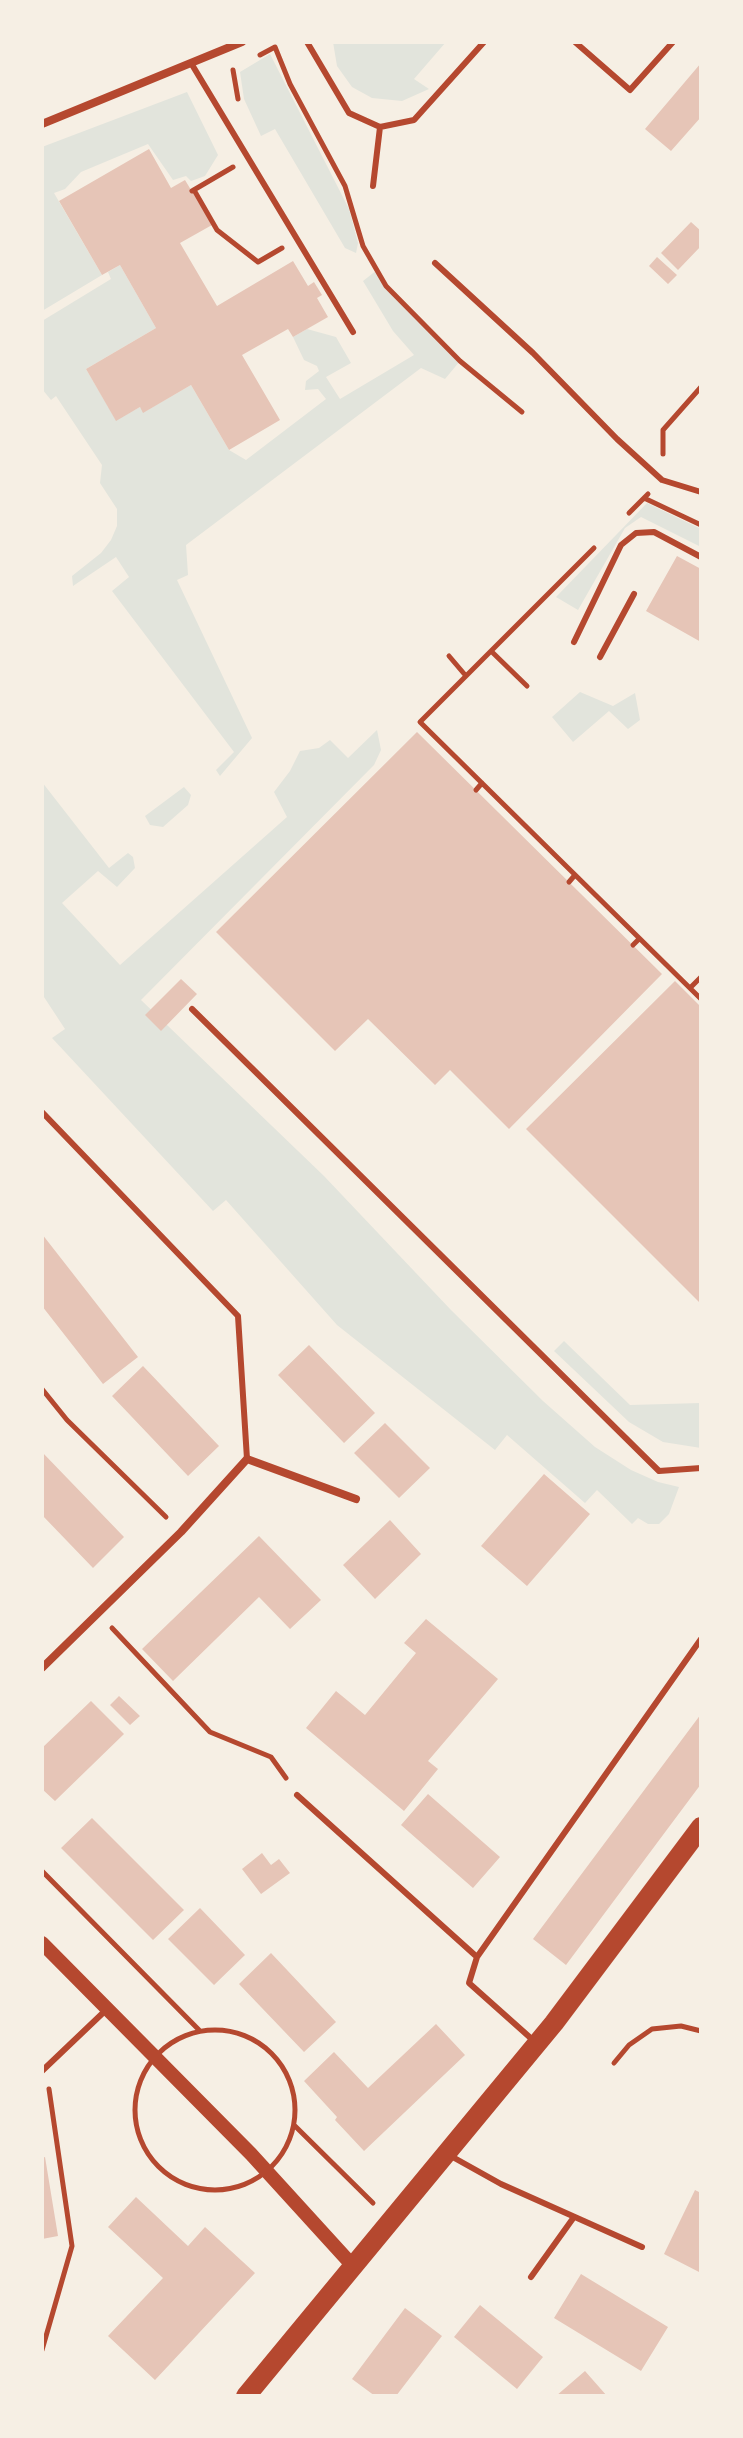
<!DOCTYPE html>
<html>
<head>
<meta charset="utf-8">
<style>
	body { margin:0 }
	#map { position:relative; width:743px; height:2438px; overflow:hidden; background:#f6efe4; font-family:"PT Sans Narrow",sans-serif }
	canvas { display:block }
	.frame { position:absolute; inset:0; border:44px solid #f6efe4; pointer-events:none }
</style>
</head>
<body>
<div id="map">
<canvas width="743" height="2438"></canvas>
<div class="frame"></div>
</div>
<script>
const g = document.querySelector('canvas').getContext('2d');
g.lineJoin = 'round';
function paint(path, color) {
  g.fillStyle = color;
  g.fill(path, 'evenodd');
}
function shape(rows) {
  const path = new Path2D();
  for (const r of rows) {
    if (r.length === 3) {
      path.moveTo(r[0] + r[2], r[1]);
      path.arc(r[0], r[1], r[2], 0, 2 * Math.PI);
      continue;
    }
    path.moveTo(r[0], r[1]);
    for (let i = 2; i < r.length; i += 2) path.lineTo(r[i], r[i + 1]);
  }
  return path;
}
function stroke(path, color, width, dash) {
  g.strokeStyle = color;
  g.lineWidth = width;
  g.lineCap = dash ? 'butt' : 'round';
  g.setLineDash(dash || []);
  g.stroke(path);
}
paint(shape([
	[333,42,446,42,414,79,429,89,402,101,372,98,352,87,337,66],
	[270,54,349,209,358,243,356,253,345,248,275,129,261,136,244,99,240,72],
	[187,92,218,155,205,176,191,181,186,176,173,180,148,144,81,172,65,189,54,193,102,275,42,311,42,147],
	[120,265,156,328,86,369,116,420,140,407,144,412,191,385,229,450,246,460,326,399,318,389,305,390,306,381,319,371,317,366,304,360,293,337,307,329,336,337,351,363,326,377,340,399,414,355,393,331,363,281,377,270,386,286,460,361,445,379,421,368,186,545,188,575,177,580,252,738,220,776,216,770,234,752,112,591,129,577,116,557,73,586,72,576,101,553,111,540,117,526,117,509,100,483,102,465,56,396,51,400,42,389,42,321,111,279,108,272],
	[647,503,701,529,701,547,641,517,625,528,578,610,556,597],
	[580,692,613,706,635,693,640,720,628,729,609,711,573,742,552,717],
	[377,730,381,750,374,765,141,1000,324,1176,451,1310,543,1401,595,1447,631,1470,658,1482,679,1487,669,1514,659,1524,648,1524,638,1518,632,1524,597,1490,585,1503,507,1435,495,1450,337,1325,226,1200,213,1211,52,1038,65,1029,42,994,42,782,109,868,128,853,133,857,135,868,117,887,98,871,62,903,120,965,287,817,274,792,290,771,300,751,319,748,330,740,348,758],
	[184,787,191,795,188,805,163,827,150,825,145,816],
	[564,1341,630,1405,701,1403,701,1448,663,1442,629,1422,554,1351]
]), '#e2e4dc');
paint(shape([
	[701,63,701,117,671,151,645,129],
	[149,149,171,188,185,180,212,225,180,243,217,306,293,261,308,286,314,282,322,295,317,298,328,317,293,337,288,329,242,355,280,420,229,450,191,385,143,413,140,407,116,421,86,369,156,328,120,265,102,275,59,201],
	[691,222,701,231,701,246,678,270,661,253],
	[657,257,677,275,668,284,649,266],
	[677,556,701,569,701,642,646,611],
	[417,732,662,974,509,1129,450,1070,435,1085,368,1019,335,1051,216,932],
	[181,979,197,994,161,1031,145,1015],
	[675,981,701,1007,701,1304,526,1129],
	[42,1234,138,1357,103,1384,42,1306],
	[309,1345,375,1413,344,1443,278,1375],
	[143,1366,219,1446,188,1476,112,1396],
	[385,1423,430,1468,399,1498,354,1453],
	[42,1452,124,1537,93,1568,42,1515],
	[544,1474,590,1514,527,1586,481,1546],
	[390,1520,421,1554,375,1599,343,1565],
	[259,1536,321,1600,290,1629,259,1597,173,1681,142,1649],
	[426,1619,498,1679,428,1761,438,1769,404,1811,306,1728,336,1691,365,1715,416,1653,404,1643],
	[119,1696,140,1716,130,1725,110,1705],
	[91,1701,124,1734,55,1801,42,1789,42,1748],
	[701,1714,701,1784,566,1965,533,1939],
	[428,1794,500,1857,473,1888,401,1825],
	[92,1818,184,1910,153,1940,61,1848],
	[262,1853,271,1865,279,1859,290,1873,261,1894,242,1869],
	[200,1908,245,1955,214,1985,168,1939],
	[271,1953,336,2022,304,2052,239,1984],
	[436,2024,465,2055,364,2151,335,2120,337,2117,304,2081,334,2052,368,2088],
	[45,2157,58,2236,42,2239,42,2158],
	[695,2190,701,2193,701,2273,664,2254],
	[136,2197,188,2246,205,2227,255,2273,155,2380,108,2336,163,2278,108,2227],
	[581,2274,668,2327,641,2371,554,2318],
	[480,2305,543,2357,517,2389,454,2337],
	[405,2308,442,2336,396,2396,375,2396,352,2379],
	[585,2371,607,2396,556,2396]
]), '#e6c5b7');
stroke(shape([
	[260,55,275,47,290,84,345,186,363,246,386,286,460,361,522,412],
	[233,70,238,99],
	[194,190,217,230,258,262,282,248],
	[192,191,233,167],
	[663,454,663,430,701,387],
	[644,498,701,525],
	[629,513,648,494],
	[491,651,420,722,701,999],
	[449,656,466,676],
	[527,686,491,651,594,548],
	[476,790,482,783],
	[569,882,575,875],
	[633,945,639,939],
	[690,988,701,977],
	[42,1389,67,1420,166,1517],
	[112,1628,210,1732,271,1757,286,1778],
	[42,1871,200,2031],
	[215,2110,80],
	[614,2063,629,2045,652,2029,681,2026,701,2031],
	[294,2125,373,2203],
	[42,2350,72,2246,49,2089]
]), '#b5482f', 5);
stroke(shape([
	[307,42,349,113,380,127,414,120,484,42],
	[575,42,630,90,673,42],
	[191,63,353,332],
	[373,186,380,127],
	[435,263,533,353,617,439,662,480,701,492],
	[574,642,621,545,636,533,654,532,701,557],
	[600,657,634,594],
	[192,1009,659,1471,701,1468],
	[42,1112,238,1316,247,1459],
	[297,1795,477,1957,469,1983,534,2041],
	[477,1957,701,1639],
	[42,2071,106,2010],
	[449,2155,501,2184,642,2247],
	[531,2277,574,2217]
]), '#b5482f', 6);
stroke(shape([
	[42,124,242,42],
	[42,1668,181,1532,247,1459,356,1499]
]), '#b5482f', 8);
stroke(shape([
	[42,1943,251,2154,353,2266]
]), '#b5482f', 14);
stroke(shape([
	[246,2396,554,2023,701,1827]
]), '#b5482f', 20);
</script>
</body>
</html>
